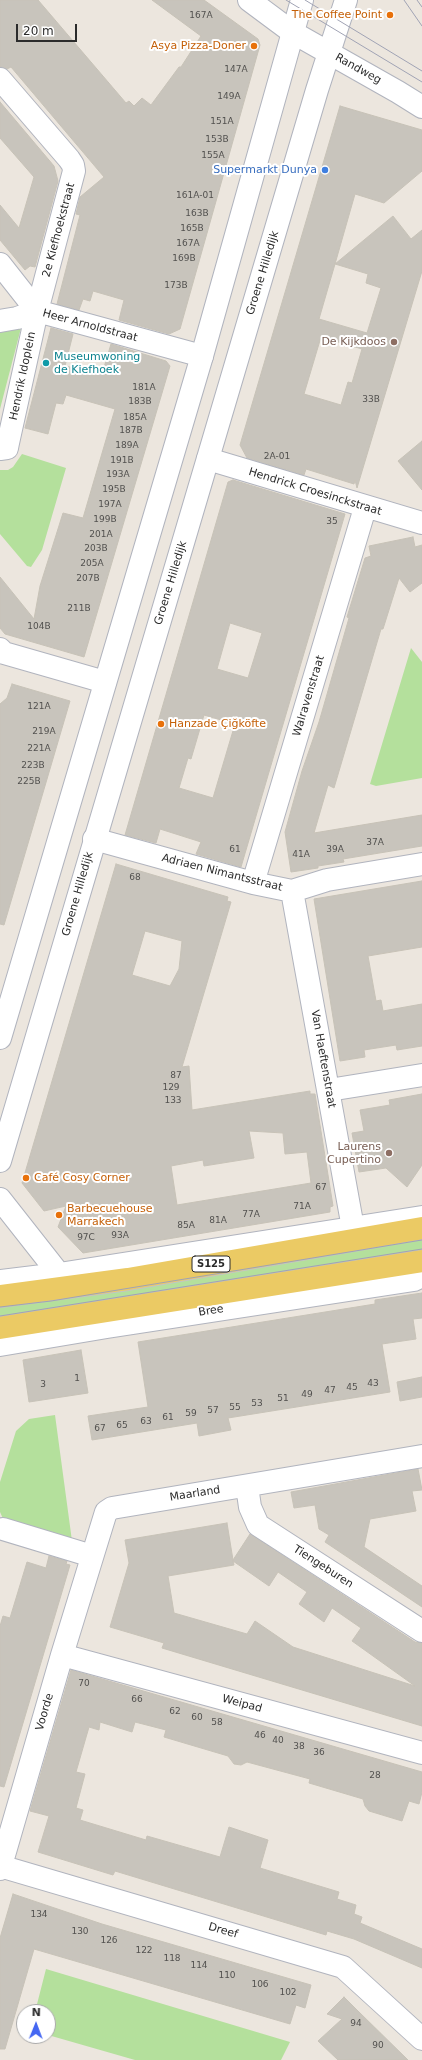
<!DOCTYPE html>
<html>
<head>
<meta charset="utf-8">
<style>
	body { margin:0 }
	#map { position:relative; width:422px; height:2060px; overflow:hidden; background:#ece6de; font-family:"DejaVu Sans",sans-serif }
	canvas { display:block }
	.north { position:absolute; left:16px; top:2004px; width:40px; height:40px; box-sizing:border-box; background:#fff; border:1px solid #aaa; border-radius:50%; rotate:1deg; font-size:11px; font-weight:700; line-height:16px; text-align:center; color:#2b2b2b }
	.north::after { content:''; display:block; margin:auto; width:14px; height:18px; background:#4567f2; clip-path:polygon(50% 0,100% 100%,50% 72%,0 100%) }
	.scale { position:absolute; left:16px; top:24px; width:61px; height:18px; box-sizing:border-box; border:2px solid #2b2b2b; border-top:0; padding-left:5px; font-size:12px; line-height:14px; white-space:nowrap; color:#2b2b2b; -webkit-text-stroke:3px #fff; paint-order:stroke }
</style>
</head>
<body>
<div id="map">
<canvas width="422" height="2060"></canvas>
<div class="north">N</div>
<div class="scale">20 m</div>
</div>
<script>
const g = document.querySelector('canvas').getContext('2d');
g.lineJoin = 'round';
function paint(path, color) {
  g.fillStyle = color;
  g.fill(path, 'evenodd');
}
function shape(rows) {
  const path = new Path2D();
  for (const r of rows) {
    path.moveTo(r[0], r[1]);
    for (let i = 2; i < r.length; i += 2) path.lineTo(r[i], r[i + 1]);
  }
  return path;
}
function stroke(path, color, width, dash) {
  g.strokeStyle = color;
  g.lineWidth = width;
  g.lineCap = dash ? 'butt' : 'round';
  g.setLineDash(dash || []);
  g.stroke(path);
}
function label(font, color, halo, rows, align = 'center') {
  g.font = font + ' "DejaVu Sans",sans-serif';
  g.lineWidth = 4;
  g.setLineDash([]);
  g.textBaseline = 'middle';
  g.strokeStyle = halo;
  g.fillStyle = color;
  for (const [text, x, y, turn = 0] of rows) {
    g.save();
    g.translate(x, y);
    g.rotate((+turn || 0) * Math.PI / 180);
    g.textAlign = isNaN(turn) ? turn : align;
    if (halo) g.strokeText(text, 0, 0);
    g.fillText(text, 0, 0);
    g.restore();
  }
}
paint(shape([
	[21,328,0,409,0,329],
	[22,454,66,468,42,550,31,567,27,566,0,534,0,470,8,470,13,467],
	[411,648,422,662,422,778,376,786,370,784],
	[422,1235,422,1255,0,1320,0,1302],
	[55,1415,72,1541,5,1523,0,1512,0,1482,16,1431,29,1419],
	[46,1969,290,2042,281,2060,135,2060,48,2035,48,2012,35,2012]
]), '#b4e09c');
const building = shape([
	[0,0,38,0,126,103,129,101,134,106,142,98,151,105,179,67,181,67,201,36,152,0,204,0,258,39,260,45,180,329,169,334,119,320,124,300,93,291,90,301,83,299,79,310,57,304,80,215,76,214,80,197,104,177,11,67,7,69,0,67,0,0],
	[0,102,54,166,58,181,35,267,30,266,25,270,0,240,0,205,19,228,34,177,0,138,0,102],
	[340,106,422,130,422,171,384,203,355,194,335,264,393,216,411,239,422,230,422,271,357,488,355,480,354,484,306,469,304,475,247,458,240,445,340,106],
	[335,264,368,274,366,283,381,288,367,333,319,319,335,264],
	[321,337,362,349,352,383,348,382,341,405,304,394,321,337],
	[51,328,73,334,65,366,102,374,111,344,166,361,170,366,84,657,5,634,0,628,0,577,34,619,40,586,63,513,83,518,115,409,66,395,63,404,56,403,48,434,25,428,51,328],
	[422,441,422,490,398,461,422,441],
	[233,480,345,514,241,867,196,854,201,842,160,829,156,843,125,835,228,482,233,480],
	[230,623,262,633,248,678,217,669,230,623],
	[204,715,235,724,213,798,179,788,188,758,191,759,204,715],
	[413,537,415,547,422,545,422,583,410,592,399,578,383,629,381,629,334,788,328,785,314,833,422,815,422,846,343,859,344,862,318,866,318,868,291,872,285,832,302,771,319,722,349,618,347,617,365,558,371,556,369,546,413,537],
	[12,684,70,701,4,925,0,924,0,704,7,698,12,684],
	[116,864,228,897,227,901,231,902,182,1067,189,1066,192,1110,310,1091,310,1094,315,1094,333,1206,330,1207,330,1212,83,1253,58,1227,66,1206,44,1211,22,1183,116,864],
	[145,931,182,941,179,969,170,986,132,975,145,931],
	[249,1131,283,1133,285,1154,307,1152,311,1183,177,1205,171,1166,203,1160,204,1166,254,1158,249,1131],
	[422,881,422,947,368,956,376,1001,381,1000,383,1011,422,1004,422,1046,397,1050,396,1045,364,1050,365,1057,340,1061,314,899,422,881],
	[422,1094,422,1165,407,1187,386,1168,359,1172,352,1133,364,1131,360,1110,390,1105,389,1100,422,1094],
	[422,1293,422,1318,413,1319,416,1339,382,1344,390,1392,228,1418,231,1430,199,1436,197,1423,92,1440,88,1416,148,1407,138,1342,375,1304,375,1300,422,1293],
	[81,1350,88,1393,29,1402,23,1360,81,1350],
	[422,1377,422,1397,400,1401,397,1382,422,1377],
	[418,1469,422,1490,412,1491,416,1511,370,1519,364,1547,422,1586,422,1607,325,1542,329,1535,319,1529,315,1505,294,1508,291,1492,418,1469],
	[227,1523,233,1560,250,1534,415,1642,422,1643,422,1726,162,1648,164,1643,110,1627,129,1563,125,1540,227,1523],
	[233,1561,269,1586,278,1572,307,1592,299,1604,324,1622,332,1608,361,1628,352,1641,415,1686,293,1647,255,1621,247,1634,174,1613,168,1576,234,1565,233,1561],
	[49,1556,67,1561,66,1564,70,1565,4,1787,0,1786,0,1626,3,1616,10,1618,27,1562,46,1568,49,1556],
	[71,1670,422,1772,422,1792,419,1804,409,1801,402,1821,369,1811,365,1806,363,1799,309,1783,310,1779,247,1762,241,1765,234,1764,228,1756,164,1737,166,1730,135,1722,132,1732,100,1722,99,1730,89,1727,76,1772,85,1774,76,1808,83,1810,80,1820,146,1840,147,1836,220,1857,229,1827,268,1840,260,1868,339,1892,337,1899,356,1905,354,1914,362,1917,360,1923,422,1949,422,1968,354,1939,327,1931,326,1935,115,1871,113,1875,38,1852,49,1816,30,1811,71,1670],
	[13,1894,102,1924,311,1985,305,2008,296,2005,290,2024,34,1949,5,2049,0,2049,0,1938,13,1894],
	[344,1997,358,2011,408,2060,338,2060,318,2041,342,2019,327,2014,344,1997]
]);
paint(building, '#c8c4bc');
stroke(building, '#c7c2b7', 1);
const street = shape([
	[249,0,292,32],
	[0,79,69,159,73,165,74,171,37,311,8,443,7,448,0,449],
	[0,264,37,311,202,356],
	[0,321,17,318,37,311],
	[208,459,422,523],
	[0,649,4,653,105,682],
	[94,839,253,883,292,891,327,880,422,864],
	[253,883,365,508],
	[292,891,353,1228],
	[329,1090,422,1075],
	[0,1199,59,1274],
	[0,1281,59,1274,422,1217],
	[0,1345,107,1327,414,1280,422,1276],
	[247,1486,250,1507,258,1525,422,1631],
	[3,1529,92,1556],
	[62,1655,422,1753],
	[0,1866,343,1967,422,2039],
	[0,1869,62,1655,106,1512,112,1508,422,1456]
]);
const secondary = shape([
	[292,32,398,92,422,107],
	[0,1038,202,356,302,0],
	[0,1161,317,90,346,0]
]);
const primary = shape([
	[0,1296,128,1279,422,1228],
	[0,1328,422,1261]
]);
stroke(street, '#b1b4be', 24);
stroke(secondary, '#b1b4be', 24);
stroke(primary, '#c4c4c4', 24);
stroke(street, '#fff', 22);
stroke(secondary, '#fff', 22);
stroke(primary, '#ebca64', 22);
stroke(shape([
	[286,0,422,82],
	[305,0,422,71],
	[404,0,422,26],
	[417,0,422,7],
	[0,1307,51,1301,422,1240],
	[0,1316,422,1249]
]), '#a0a3b4', 1);
for (const [x, y, r, color] of [
	[390,15,4,"#e8710a"],
	[254,46,4,"#e8710a"],
	[325,170,4,"#3f7fe0"],
	[394,342,4,"#8d6e63"],
	[46,363,4,"#0f9aa8"],
	[161,724,4,"#e8710a"],
	[389,1153,4,"#8d6e63"],
	[26,1178,4,"#e8710a"],
	[59,1215,4,"#e8710a"]
]) {
  const dot = new Path2D();
  dot.arc(x, y, r, 0, 2 * Math.PI);
  g.fillStyle = color;
  g.fill(dot);
  stroke(dot, '#fff', 1.5);
}
label('9px', '#52514f', null, [
	["167A",201,16],
	["147A",236,70],
	["149A",229,97],
	["151A",222,122],
	["153B",217,140],
	["155A",213,156],
	["161A-01",195,196],
	["163B",197,214],
	["165B",192,229],
	["167A",188,244],
	["169B",184,259],
	["173B",176,286],
	["181A",144,388],
	["33B",371,400],
	["183B",140,402],
	["185A",135,418],
	["187B",131,431],
	["189A",127,446],
	["2A-01",277,457],
	["191B",122,461],
	["193A",118,475],
	["195B",114,490],
	["197A",110,505],
	["199B",105,520],
	["35",332,522],
	["201A",101,535],
	["203B",96,549],
	["205A",92,564],
	["207B",88,579],
	["211B",79,609],
	["104B",39,627],
	["121A",39,707],
	["219A",44,732],
	["221A",39,749],
	["223B",33,766],
	["225B",29,782],
	["37A",375,843],
	["61",235,850],
	["39A",335,850],
	["41A",301,855],
	["68",135,878],
	["87",176,1076],
	["129",171,1088],
	["133",173,1101],
	["67",321,1188],
	["71A",302,1207],
	["77A",251,1215],
	["81A",218,1221],
	["85A",186,1226],
	["93A",120,1236],
	["97C",86,1238],
	["1",77,1379],
	["43",373,1384],
	["3",43,1385],
	["45",352,1388],
	["47",330,1391],
	["49",307,1395],
	["51",283,1399],
	["53",257,1404],
	["55",235,1408],
	["57",213,1411],
	["59",191,1414],
	["61",168,1418],
	["63",146,1422],
	["65",122,1426],
	["67",100,1429],
	["70",84,1684],
	["66",137,1700],
	["62",175,1712],
	["60",197,1718],
	["58",217,1723],
	["46",260,1736],
	["40",278,1741],
	["38",299,1747],
	["36",319,1753],
	["28",375,1776],
	["134",39,1915],
	["130",80,1932],
	["126",109,1941],
	["122",144,1951],
	["118",172,1959],
	["114",199,1966],
	["110",227,1976],
	["106",260,1985],
	["102",288,1993],
	["94",356,2024],
	["90",378,2046]
]);
for (const [x, y, w] of [
	[211,1264,38]
]) {
  const box = new Path2D();
  box.roundRect(x - w / 2, y - 8, w, 16, 3);
  g.fillStyle = '#fff';
  g.fill(box);
  stroke(box, '#2b2b2b', 1);
}
label('bold 10px', '#2b2b2b', null, [
	["S125",211,1264]
]);
label('11px', '#c56008', '#fff', [
	["The Coffee Point",382,15,"right"],
	["Asya Pizza-Doner",246,46,"right"],
	["Hanzade Çiğköfte",169,724],
	["Café Cosy Corner",34,1178],
	["Barbecuehouse",67,1209],
	["Marrakech",67,1222]
], 'left');
label('11px', '#2b2b2b', '#fff', [
	["Randweg",358,69,29],
	["2e Kiefhoekstraat",59,230,-75],
	["Groene Hilledijk",263,273,-73],
	["Heer Arnoldstraat",90,326,15],
	["Hendrik Idoplein",23,376,-78],
	["Hendrick Croesinckstraat",315,492,17],
	["Groene Hilledijk",171,583,-73],
	["Walravenstraat",309,696,-73],
	["Adriaen Nimantsstraat",222,873,14],
	["Groene Hilledijk",78,894,-74],
	["Van Haeftenstraat",323,1059,80],
	["Bree",211,1311,-9],
	["Maarland",195,1494,-9],
	["Tiengeburen",323,1567,33],
	["Weipad",242,1704,15],
	["Voorde",45,1712,-74],
	["Dreef",223,1931,16]
]);
label('11px', '#366cbe', '#fff', [
	["Supermarkt Dunya",317,170]
], 'right');
label('11px', '#785e54', '#fff', [
	["De Kijkdoos",386,342],
	["Laurens",381,1147],
	["Cupertino",381,1160]
], 'right');
label('11px', '#0d838f', '#fff', [
	["Museumwoning",54,357],
	["de Kiefhoek",54,370]
], 'left');
</script>
</body>
</html>
